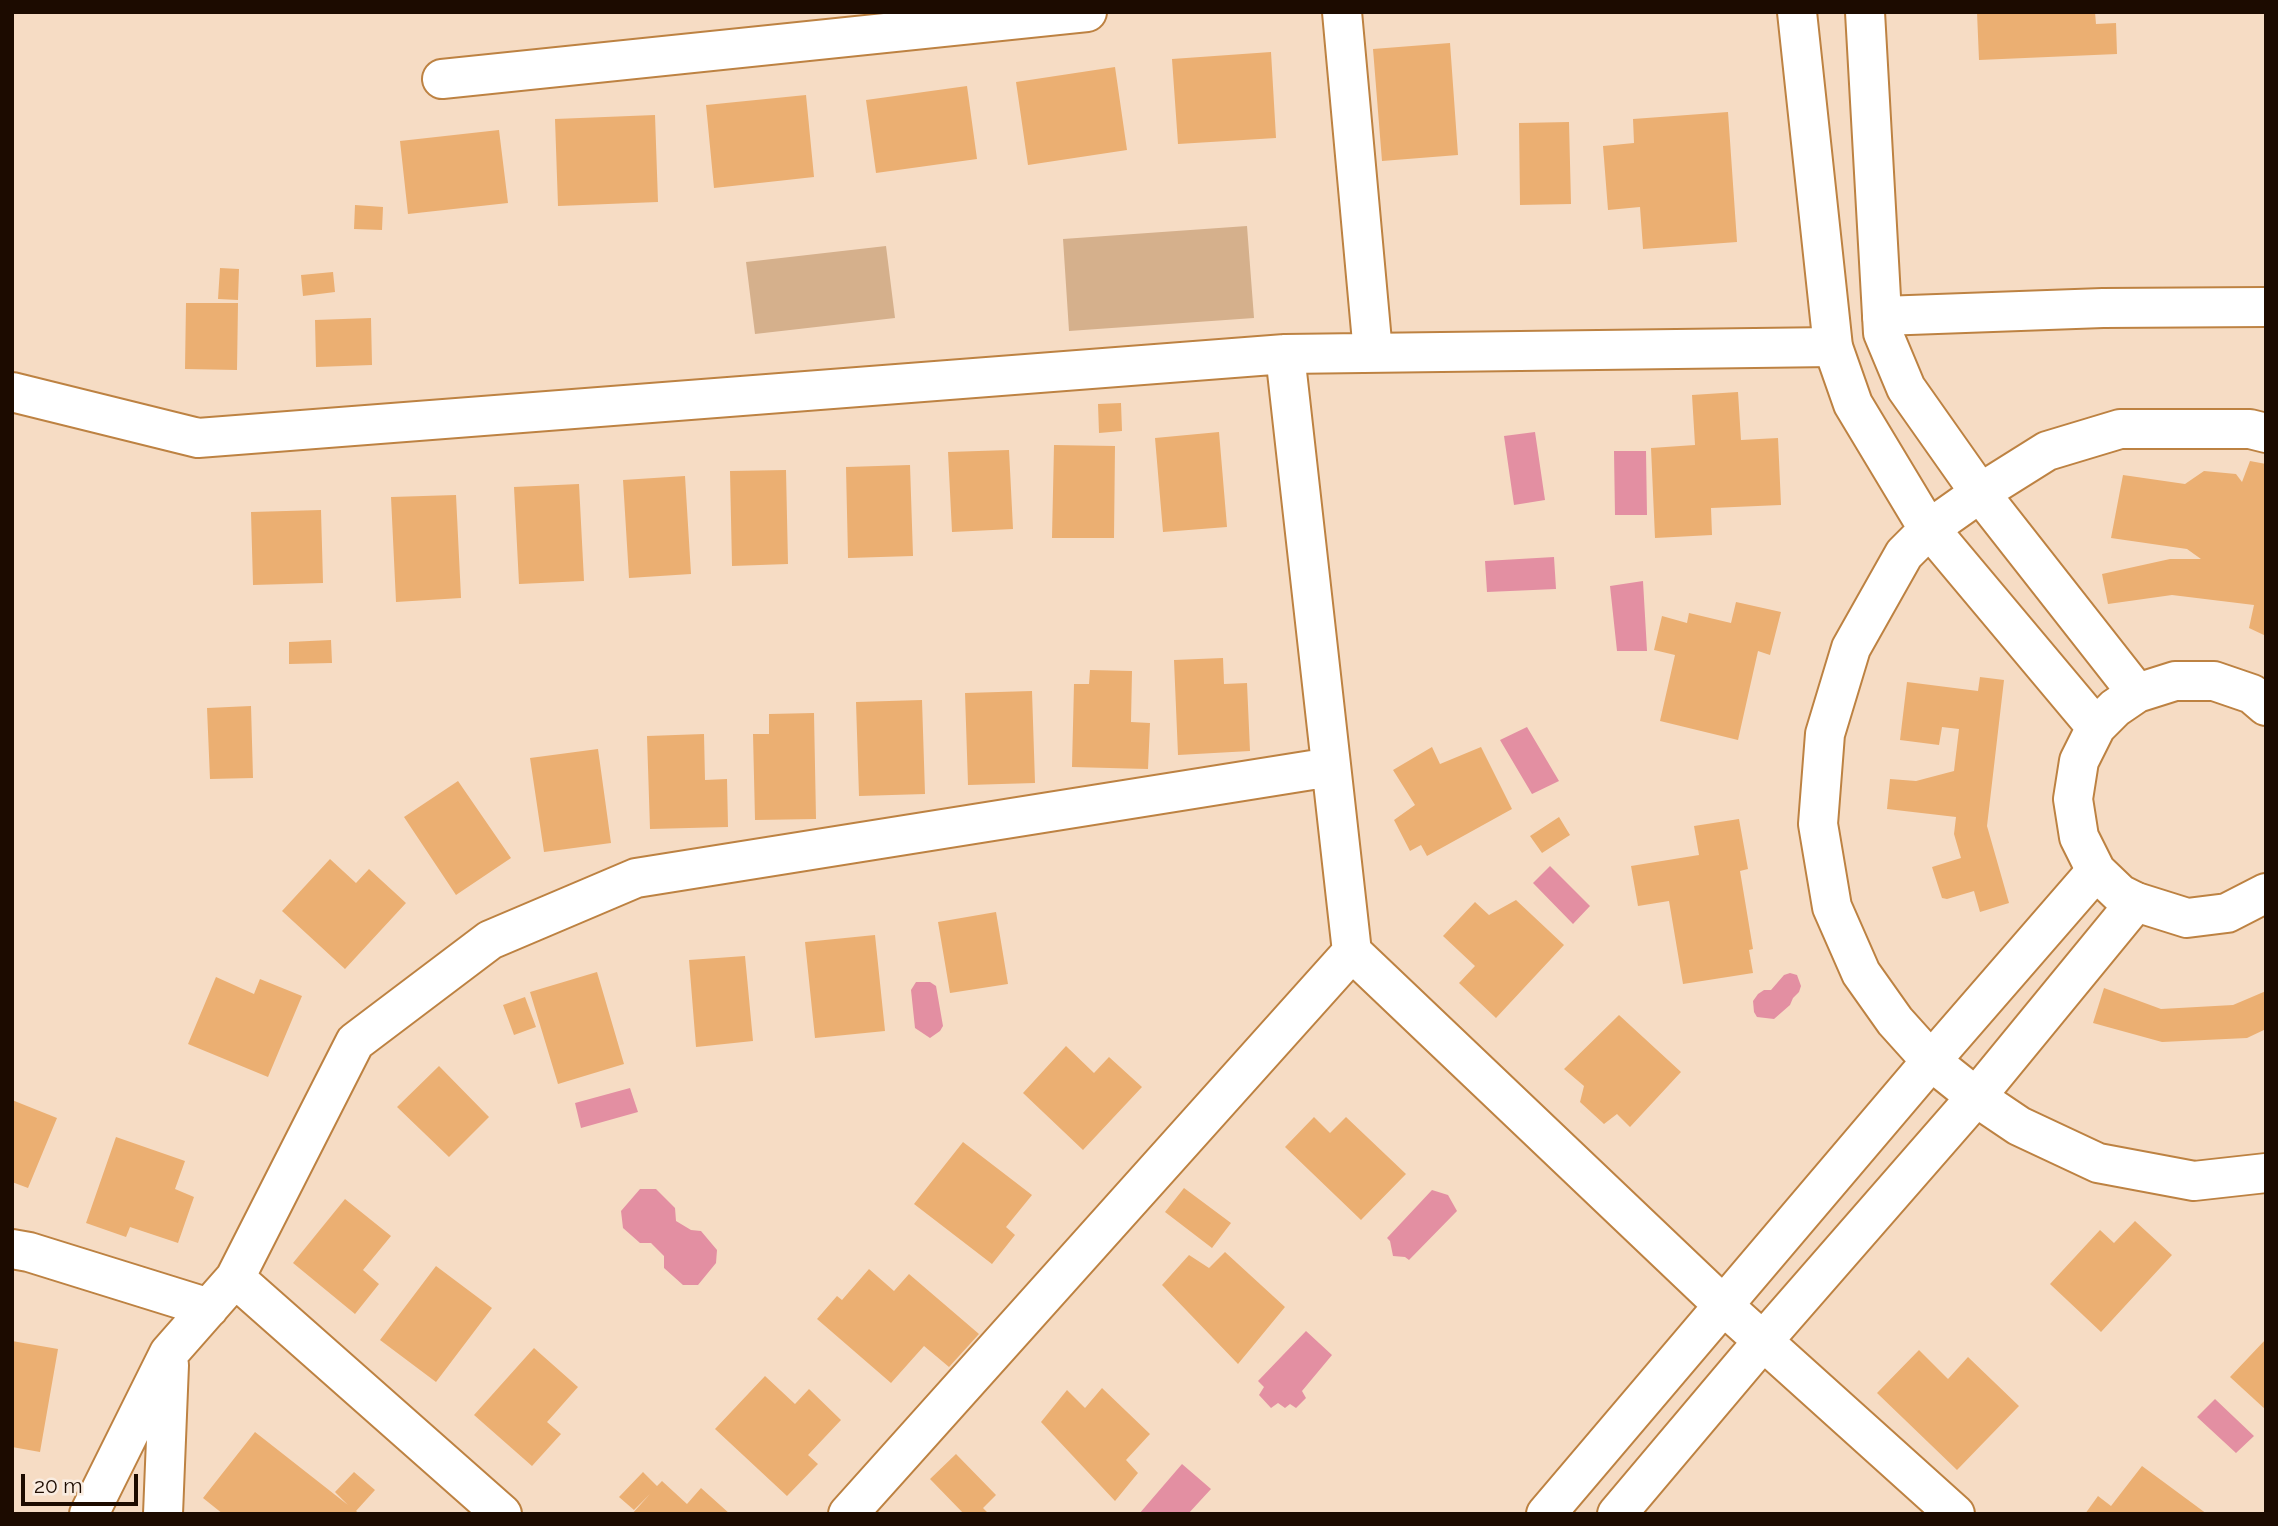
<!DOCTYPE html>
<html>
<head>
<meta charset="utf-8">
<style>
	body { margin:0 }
	#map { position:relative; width:2278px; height:1526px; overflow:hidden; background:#f6dcc4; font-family:Raleway,sans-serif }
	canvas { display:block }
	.frame { position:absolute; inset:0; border:14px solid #1c0b00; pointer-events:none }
	.scale { position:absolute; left:21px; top:1474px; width:117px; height:32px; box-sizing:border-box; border:4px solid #1c0b00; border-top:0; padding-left:9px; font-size:21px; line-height:24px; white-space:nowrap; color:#1c0b00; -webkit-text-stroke:5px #f9ece0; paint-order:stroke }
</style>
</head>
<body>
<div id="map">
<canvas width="2278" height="1526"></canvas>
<div class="frame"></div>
<div class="scale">20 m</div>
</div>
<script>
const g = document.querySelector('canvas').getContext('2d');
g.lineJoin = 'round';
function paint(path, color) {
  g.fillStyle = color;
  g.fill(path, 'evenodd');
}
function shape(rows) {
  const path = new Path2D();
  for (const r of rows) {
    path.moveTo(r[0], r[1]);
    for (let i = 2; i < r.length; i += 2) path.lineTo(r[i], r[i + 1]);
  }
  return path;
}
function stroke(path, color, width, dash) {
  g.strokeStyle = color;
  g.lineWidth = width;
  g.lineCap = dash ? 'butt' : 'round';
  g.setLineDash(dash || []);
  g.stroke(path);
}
paint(shape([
	[1247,226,1254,318,1069,331,1063,239],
	[886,246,895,318,755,334,746,262]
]), '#d5b08c');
paint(shape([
	[1535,432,1545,500,1514,505,1504,436],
	[1614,451,1646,451,1647,515,1615,515],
	[1554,557,1556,589,1487,592,1485,561],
	[1643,581,1647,651,1617,651,1610,586],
	[1527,727,1559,781,1532,794,1500,740],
	[1550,866,1590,906,1573,924,1533,883],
	[1790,973,1797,975,1801,986,1799,992,1793,998,1790,1005,1774,1019,1757,1017,1754,1012,1753,1001,1758,994,1764,990,1771,990,1784,975],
	[916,982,930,982,936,986,943,1026,940,1031,930,1038,915,1028,911,990],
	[630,1088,638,1112,581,1128,575,1103],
	[640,1189,656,1189,675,1208,676,1221,691,1230,701,1231,717,1250,716,1263,698,1285,683,1285,664,1268,664,1256,651,1243,640,1243,623,1228,621,1211],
	[1432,1190,1448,1195,1457,1211,1409,1260,1405,1257,1393,1256,1390,1241,1387,1238],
	[1306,1331,1332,1355,1302,1391,1306,1398,1296,1408,1290,1404,1285,1408,1278,1403,1271,1408,1259,1395,1264,1387,1258,1381],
	[2215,1399,2254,1436,2236,1453,2197,1417],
	[1182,1464,1211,1489,1188,1514,1139,1514]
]), '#e38fa2');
paint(shape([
	[1977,12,2095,12,2096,24,2116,23,2117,54,1979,60],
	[1450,43,1458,155,1382,161,1373,49],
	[1271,52,1276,138,1178,144,1172,59],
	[1115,67,1127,150,1028,165,1016,82],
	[967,86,977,159,876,173,866,100],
	[806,95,814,177,714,188,706,105],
	[1728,112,1737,242,1643,249,1640,207,1608,210,1603,146,1634,143,1633,119],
	[655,115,658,202,558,206,555,119],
	[1569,122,1571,204,1520,205,1519,123],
	[499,130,508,203,408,214,400,141],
	[355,205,383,207,382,230,354,229],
	[220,268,239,269,238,300,218,299],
	[333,272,335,292,303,296,301,275],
	[186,303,238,303,237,370,185,369],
	[371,318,372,365,316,367,315,320],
	[1738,392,1741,440,1778,438,1781,505,1711,508,1712,535,1655,538,1651,448,1695,445,1692,395],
	[1121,403,1122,431,1099,433,1098,404],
	[1219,432,1227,527,1163,532,1155,438],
	[1054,445,1115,446,1114,538,1052,538],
	[1009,450,1013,529,952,532,948,452],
	[2250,461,2266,464,2266,636,2249,628,2254,605,2172,595,2108,604,2102,574,2170,559,2201,559,2187,549,2111,538,2123,475,2185,484,2204,471,2236,474,2242,482],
	[910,465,913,556,848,558,846,467],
	[786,470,788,564,732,566,730,471],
	[685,476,691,574,629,578,623,480],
	[579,484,584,581,519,584,514,487],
	[456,495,461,598,396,602,391,497],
	[321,510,323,583,253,585,251,512],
	[1736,602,1781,612,1770,655,1758,651,1738,740,1660,721,1675,655,1654,650,1662,616,1687,623,1689,613,1731,623],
	[331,640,332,663,289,664,289,642],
	[1223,658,1224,684,1247,683,1250,751,1178,755,1174,660],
	[1090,670,1132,671,1131,722,1150,723,1148,769,1072,767,1074,684,1089,684],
	[1980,677,2004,680,1987,826,2009,903,1980,912,1974,891,1947,899,1942,898,1932,867,1961,858,1954,834,1956,817,1887,809,1890,779,1916,781,1954,771,1959,729,1942,727,1939,745,1900,740,1907,682,1978,691],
	[1032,691,1035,783,968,785,965,693],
	[922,700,925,794,859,796,856,702],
	[251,706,253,778,210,779,207,708],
	[814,713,816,819,755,820,753,734,769,734,769,714],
	[704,734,705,780,727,779,728,827,650,829,647,736],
	[1432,747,1440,764,1481,747,1512,809,1427,856,1421,845,1410,851,1394,820,1415,805,1393,770],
	[598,749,611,843,544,852,530,758],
	[458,781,511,858,456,895,404,817],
	[1559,817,1570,835,1542,853,1530,836],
	[1739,819,1748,869,1740,871,1753,949,1749,950,1753,973,1683,984,1669,901,1638,906,1631,866,1699,855,1694,826],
	[330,859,356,883,369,869,406,903,345,969,282,911],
	[1516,900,1564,945,1496,1018,1459,983,1475,966,1443,936,1475,902,1489,915],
	[996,912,1008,984,950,993,938,922],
	[875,935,885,1031,815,1038,805,942],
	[745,956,753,1041,696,1047,689,960],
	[597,972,624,1064,558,1084,530,992],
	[216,977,254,994,260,979,302,996,268,1077,188,1044],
	[2104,988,2161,1009,2233,1005,2266,991,2266,1029,2247,1038,2162,1042,2093,1023],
	[525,997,536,1027,514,1035,503,1005],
	[1619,1015,1681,1072,1630,1127,1617,1114,1604,1124,1580,1102,1584,1086,1564,1069],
	[1066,1046,1094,1073,1109,1057,1142,1087,1083,1150,1023,1093],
	[439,1066,489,1117,449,1157,397,1107],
	[12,1100,57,1118,28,1188,12,1182],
	[1314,1117,1330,1133,1346,1117,1406,1174,1361,1220,1285,1147],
	[116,1137,185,1161,175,1189,194,1197,178,1243,130,1227,126,1237,86,1223],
	[963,1142,1032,1195,1006,1227,1015,1235,992,1264,914,1204],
	[1184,1188,1231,1223,1212,1248,1165,1212],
	[345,1199,391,1236,363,1270,379,1284,355,1314,293,1263],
	[2135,1221,2172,1255,2101,1332,2050,1284,2100,1230,2114,1243],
	[1225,1252,1285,1307,1238,1364,1162,1285,1189,1255,1209,1268],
	[436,1266,492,1308,436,1382,380,1340],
	[869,1269,894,1291,909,1274,979,1334,949,1367,924,1346,891,1383,817,1319,837,1296,842,1300],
	[2266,1339,2266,1410,2230,1377],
	[12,1341,58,1349,40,1452,12,1447],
	[534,1348,578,1387,547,1422,561,1434,532,1466,474,1415],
	[1919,1350,1948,1379,1968,1357,2019,1406,1957,1470,1877,1393],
	[765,1376,795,1404,809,1389,841,1420,808,1455,818,1464,787,1496,715,1429],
	[1102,1388,1150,1434,1126,1460,1138,1473,1115,1501,1041,1422,1067,1390,1085,1408],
	[255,1432,348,1505,335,1492,354,1472,375,1490,356,1511,360,1514,223,1514,203,1498],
	[956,1454,996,1495,983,1508,989,1514,964,1514,930,1479],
	[2142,1466,2207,1514,2085,1514,2098,1496,2111,1506],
	[643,1472,657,1486,662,1481,687,1504,701,1488,730,1514,632,1514,650,1494,634,1510,619,1497]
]), '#ebaf72');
const minor = shape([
	[1342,12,1373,353],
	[442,79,1087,12],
	[1882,316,2103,308,2266,307],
	[1285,354,1352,952,1724,1306,1955,1514],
	[12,392,198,438,1285,354,1833,347],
	[12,1249,29,1252,209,1308],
	[235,1278,502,1514],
	[89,1514,169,1353,235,1278,355,1042,490,940,636,878,1331,767],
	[163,1514,169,1365],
	[848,1514,1352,952],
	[1546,1514,1931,1061,2096,871],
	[1617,1514,1763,1341,1976,1097,2136,902]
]);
const tertiary = shape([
	[1797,12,1833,347,1853,404,1924,522,2096,727],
	[1865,12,1883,333,1906,388,1980,493,2137,693],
	[2266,433,2250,429,2120,429,2047,451,1980,493,1929,529,1904,554,1851,648,1825,734,1818,824,1832,907,1861,973,1895,1021,1931,1061,1976,1097,2019,1126,2098,1163,2194,1181,2266,1173],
	[2266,706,2252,694,2214,681,2175,681,2137,693,2115,708,2096,727,2079,761,2073,799,2079,837,2096,871,2120,894,2136,902,2187,918,2227,913,2266,893]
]);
stroke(minor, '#bd8242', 42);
stroke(tertiary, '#bd8242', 42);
stroke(minor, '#fff', 38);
stroke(tertiary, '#fff', 38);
</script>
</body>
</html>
